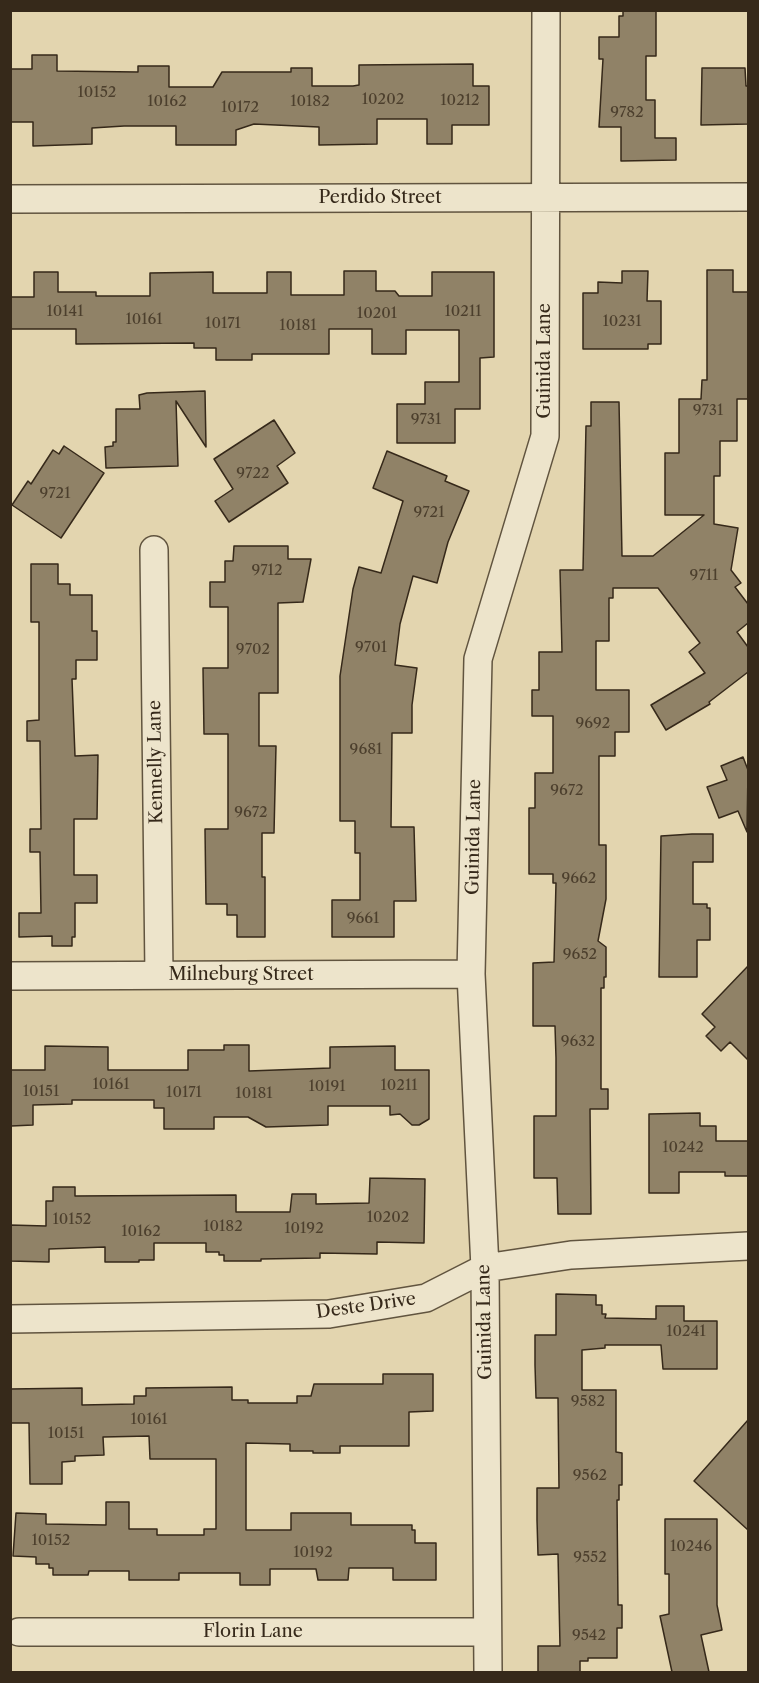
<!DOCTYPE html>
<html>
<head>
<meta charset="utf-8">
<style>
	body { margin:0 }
	#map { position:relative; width:759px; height:1683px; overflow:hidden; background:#e3d5af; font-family:"Libre Caslon Text",serif }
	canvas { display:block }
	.frame { position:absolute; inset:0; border:12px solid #36291a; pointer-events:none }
</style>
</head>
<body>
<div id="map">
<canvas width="759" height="1683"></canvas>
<div class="frame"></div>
</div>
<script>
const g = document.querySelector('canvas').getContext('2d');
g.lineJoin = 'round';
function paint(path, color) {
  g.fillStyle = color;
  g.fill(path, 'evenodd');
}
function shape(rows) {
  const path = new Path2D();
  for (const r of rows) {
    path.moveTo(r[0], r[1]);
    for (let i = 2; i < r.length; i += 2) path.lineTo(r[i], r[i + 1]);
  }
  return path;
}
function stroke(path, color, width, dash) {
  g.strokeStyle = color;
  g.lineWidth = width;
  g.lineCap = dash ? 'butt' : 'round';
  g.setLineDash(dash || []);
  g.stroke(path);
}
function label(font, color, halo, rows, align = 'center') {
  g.font = font + ' "Libre Caslon Text",serif';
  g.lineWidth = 4.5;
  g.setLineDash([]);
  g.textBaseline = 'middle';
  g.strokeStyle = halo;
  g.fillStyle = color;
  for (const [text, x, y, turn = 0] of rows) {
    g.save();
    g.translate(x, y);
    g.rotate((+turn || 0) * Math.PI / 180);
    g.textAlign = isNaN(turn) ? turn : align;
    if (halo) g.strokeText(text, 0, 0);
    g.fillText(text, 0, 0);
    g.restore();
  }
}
const building = shape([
	[623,10,656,10,656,56,646,56,646,100,655,100,655,138,676,138,676,160,621,161,621,127,599,127,603,59,599,59,599,37,619,37,619,16,623,16,623,10],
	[32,55,57,55,57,71,138,72,138,66,169,66,169,87,213,87,222,72,291,72,291,68,312,68,312,86,353,86,359,85,359,65,473,64,473,86,489,86,489,125,452,125,452,144,427,144,427,119,377,119,377,144,319,145,319,127,254,124,236,130,236,145,176,145,176,126,124,126,92,128,92,144,33,146,33,122,10,122,10,69,32,69,32,55],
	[702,68,745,68,746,86,748,86,748,124,701,125,702,68],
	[707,270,733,270,733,292,748,292,748,399,737,399,737,441,720,441,720,476,714,476,714,524,738,528,731,570,741,583,735,587,748,604,748,623,737,632,748,647,748,672,709,702,710,704,666,730,651,705,705,673,689,652,700,643,658,588,613,588,613,598,609,598,609,641,596,641,596,690,629,690,629,732,615,732,615,756,599,756,599,845,606,845,606,899,598,941,606,947,606,977,604,977,604,988,601,988,601,1089,608,1089,608,1109,590,1109,591,1214,558,1214,557,1178,534,1178,534,1116,556,1116,556,1058,555,1026,533,1026,533,963,554,962,556,883,553,883,553,874,529,874,529,808,535,808,535,773,553,773,553,716,532,716,532,690,539,690,539,652,562,652,560,570,583,570,586,426,591,426,591,402,619,402,622,556,653,556,704,515,665,515,665,453,679,453,679,399,701,399,702,380,707,380,707,270],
	[344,271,376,271,376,291,395,291,399,296,432,296,432,272,494,272,494,357,480,358,480,409,455,409,455,443,397,443,397,404,425,404,425,382,459,382,459,330,406,330,406,354,372,354,372,329,329,329,329,354,252,354,252,360,216,360,216,348,194,348,194,343,76,344,76,329,10,329,10,297,34,297,34,272,58,272,58,292,96,292,96,296,150,296,150,273,213,272,213,293,267,293,267,272,291,272,291,295,344,295,344,271],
	[622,271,648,271,647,301,661,301,661,344,648,344,648,349,583,349,583,293,598,293,598,282,622,283,622,271],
	[205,391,206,447,176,401,178,466,106,468,105,447,113,446,113,442,116,442,116,409,140,409,139,395,147,393,205,391],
	[274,420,295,453,277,466,288,483,229,522,215,501,233,489,214,459,274,420],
	[64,446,104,473,61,538,12,505,28,481,31,484,53,450,59,454,64,446],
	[387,451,447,476,445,481,469,491,448,542,437,583,413,576,400,624,395,665,417,668,412,705,412,733,392,733,391,827,414,827,416,901,394,901,394,937,332,937,332,900,360,900,360,853,355,853,355,821,340,821,340,676,353,589,359,567,381,573,403,501,373,488,387,451],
	[234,546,288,546,288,559,311,559,303,602,278,603,278,693,259,693,259,746,276,746,274,833,262,833,262,877,265,877,265,937,237,937,237,915,227,915,227,904,206,904,205,829,228,829,228,734,204,734,203,668,228,668,228,607,210,607,210,582,225,582,225,561,233,561,234,546],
	[31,564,58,564,58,584,70,584,70,595,92,595,92,631,97,631,97,660,76,660,76,679,72,679,75,756,98,755,97,819,74,819,74,875,97,875,97,903,75,903,75,937,72,937,72,946,52,946,52,936,19,937,19,913,41,913,40,852,30,852,30,829,41,829,40,741,27,741,27,721,39,720,39,622,31,622,31,564],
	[743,757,748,770,747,832,738,811,719,818,707,787,727,780,721,766,743,757],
	[692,834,713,834,713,862,693,862,693,904,707,904,707,908,710,908,710,940,697,940,697,977,659,977,661,836,692,834],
	[748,966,748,1060,730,1042,721,1051,706,1036,715,1027,702,1014,748,966],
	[224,1045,249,1045,249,1071,330,1068,330,1047,395,1046,395,1070,429,1070,429,1119,419,1125,412,1125,400,1114,390,1115,390,1106,328,1106,328,1125,266,1127,248,1117,214,1117,214,1129,164,1129,164,1108,154,1108,154,1100,72,1100,72,1104,33,1105,33,1125,11,1126,10,1070,45,1070,45,1046,108,1047,108,1070,188,1070,188,1050,224,1050,224,1045],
	[700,1113,700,1126,716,1126,716,1141,748,1141,748,1176,725,1176,725,1172,679,1172,679,1193,649,1193,649,1114,700,1113],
	[370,1178,425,1179,424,1243,377,1242,377,1254,320,1253,320,1258,261,1259,261,1261,224,1261,224,1255,219,1255,219,1252,206,1252,206,1243,154,1243,154,1260,139,1260,139,1262,105,1262,105,1247,49,1249,49,1262,10,1261,10,1225,46,1226,46,1201,53,1201,53,1187,75,1187,75,1196,236,1195,236,1212,290,1212,292,1194,316,1194,316,1204,369,1203,370,1178],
	[556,1294,596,1295,596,1305,602,1305,602,1314,606,1314,605,1318,656,1319,656,1306,684,1306,684,1321,717,1321,717,1369,663,1369,661,1345,605,1345,605,1348,582,1350,582,1390,616,1390,616,1452,622,1453,622,1485,619,1485,619,1500,617,1500,618,1605,622,1605,622,1628,617,1628,617,1658,588,1658,588,1661,580,1661,580,1672,538,1672,538,1646,560,1646,558,1554,538,1555,537,1520,537,1488,559,1488,558,1398,536,1398,535,1365,535,1335,556,1335,556,1294],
	[383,1374,433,1374,433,1411,409,1412,409,1446,340,1446,340,1453,313,1453,313,1451,290,1451,290,1444,246,1443,246,1530,291,1530,291,1513,351,1513,351,1525,412,1525,412,1530,415,1530,415,1543,436,1543,436,1580,393,1580,393,1568,349,1568,348,1580,318,1580,316,1569,270,1569,270,1585,240,1585,240,1573,179,1573,179,1580,129,1580,129,1571,89,1571,88,1575,53,1575,53,1568,49,1568,49,1564,36,1564,36,1557,13,1556,16,1513,46,1514,46,1524,106,1525,106,1502,129,1502,129,1529,157,1529,157,1535,204,1535,204,1529,216,1529,216,1459,150,1459,149,1436,103,1437,104,1455,75,1456,75,1461,62,1462,62,1484,30,1484,29,1423,10,1423,10,1389,82,1388,82,1405,134,1404,134,1396,146,1396,146,1388,232,1387,232,1400,248,1400,248,1403,297,1403,297,1396,311,1396,314,1384,383,1384,383,1374],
	[748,1420,748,1530,694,1481,748,1420],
	[665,1519,717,1519,717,1605,722,1630,701,1635,709,1672,672,1672,660,1616,669,1614,669,1574,665,1574,665,1519]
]);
paint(building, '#908267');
stroke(building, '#36291a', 1.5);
const minor = shape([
	[10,199,748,197],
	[154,550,159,975],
	[10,976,471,974],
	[10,1319,329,1314,426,1298,485,1268,571,1255,748,1246],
	[19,1632,487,1632],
	[488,1672,485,1268,471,974,478,659,545,436,546,10]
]);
stroke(minor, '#61543f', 30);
stroke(minor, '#ede4cb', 27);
label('15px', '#4c3f2d', null, [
	["10152",97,93],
	["10202",383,100],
	["10212",460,101],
	["10162",167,102],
	["10182",310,102],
	["10172",240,108],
	["9782",627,113],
	["10141",65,312],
	["10211",463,312],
	["10201",377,314],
	["10161",144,320],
	["10231",622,322],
	["10171",223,324],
	["10181",298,326],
	["9731",708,411],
	["9731",426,420],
	["9722",253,474],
	["9721",55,494],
	["9721",429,513],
	["9712",267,571],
	["9711",704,576],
	["9701",371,648],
	["9702",253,650],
	["9692",593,724],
	["9681",366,750],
	["9672",567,791],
	["9672",251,813],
	["9662",579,879],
	["9661",363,919],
	["9652",580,955],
	["9632",578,1042],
	["10161",111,1085],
	["10211",399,1086],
	["10191",327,1087],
	["10151",41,1092],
	["10171",184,1093],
	["10181",254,1094],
	["10242",683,1148],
	["10202",388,1218],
	["10152",72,1220],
	["10182",223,1227],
	["10192",304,1229],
	["10162",141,1232],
	["10241",686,1332],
	["9582",588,1402],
	["10161",149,1420],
	["10151",66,1434],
	["9562",590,1476],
	["10152",51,1541],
	["10246",691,1547],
	["10192",313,1553],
	["9552",590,1558],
	["9542",589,1636]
]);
label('18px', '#36291a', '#ede4cb', [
	["Perdido Street",380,198],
	["Guinida Lane",545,361,-90],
	["Kennelly Lane",156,762,-91],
	["Guinida Lane",474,837,-89],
	["Milneburg Street",241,975],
	["Deste Drive",366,1306,-8],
	["Guinida Lane",485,1322,-91],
	["Florin Lane",253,1632]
]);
</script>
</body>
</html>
